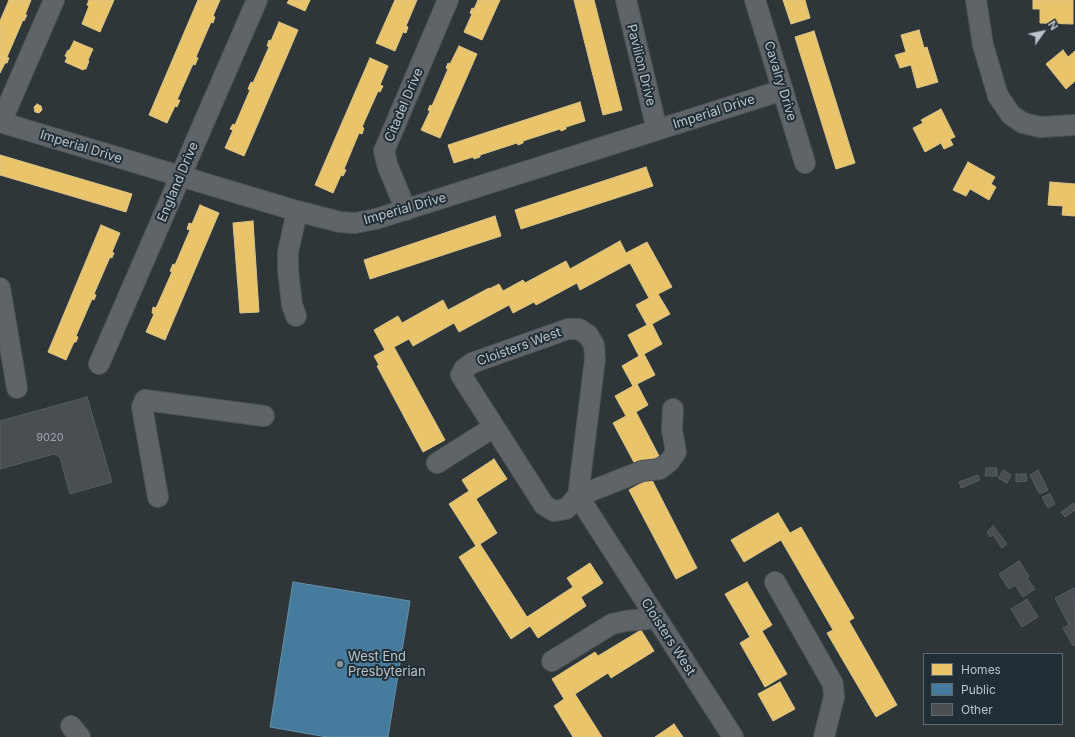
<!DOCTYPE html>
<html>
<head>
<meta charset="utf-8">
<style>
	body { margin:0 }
	#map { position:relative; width:1075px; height:737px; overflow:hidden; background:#2f363a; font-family:Inter,sans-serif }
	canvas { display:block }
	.legend { position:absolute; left:923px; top:653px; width:140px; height:72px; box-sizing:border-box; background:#222e35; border:1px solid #5f6a71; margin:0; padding:5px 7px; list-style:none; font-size:12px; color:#bac3ca }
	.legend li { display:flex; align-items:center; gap:8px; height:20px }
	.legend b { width:20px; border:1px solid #5f6a71 }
	.north { position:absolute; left:1023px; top:12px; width:40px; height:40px; -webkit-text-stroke:3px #222e35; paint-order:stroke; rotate:57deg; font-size:11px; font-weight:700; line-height:16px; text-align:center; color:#bac3ca }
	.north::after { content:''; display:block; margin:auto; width:14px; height:18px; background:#bac3ca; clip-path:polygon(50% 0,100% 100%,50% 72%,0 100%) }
</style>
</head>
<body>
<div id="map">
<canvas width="1075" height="737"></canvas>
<ul class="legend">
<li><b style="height:11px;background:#e9c46a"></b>Homes</li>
<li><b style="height:11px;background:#457b9d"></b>Public</li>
<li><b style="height:11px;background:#484e52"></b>Other</li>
</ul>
<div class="north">N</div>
</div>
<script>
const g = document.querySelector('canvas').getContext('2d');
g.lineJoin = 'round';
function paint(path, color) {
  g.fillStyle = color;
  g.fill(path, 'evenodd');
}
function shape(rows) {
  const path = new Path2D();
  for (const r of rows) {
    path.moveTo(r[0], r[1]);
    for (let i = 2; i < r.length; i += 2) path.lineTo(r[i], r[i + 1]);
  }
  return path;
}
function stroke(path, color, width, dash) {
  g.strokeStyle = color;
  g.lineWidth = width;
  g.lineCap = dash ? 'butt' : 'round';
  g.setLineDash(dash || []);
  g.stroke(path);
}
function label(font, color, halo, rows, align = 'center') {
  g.font = font + ' Inter,sans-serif';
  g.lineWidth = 4;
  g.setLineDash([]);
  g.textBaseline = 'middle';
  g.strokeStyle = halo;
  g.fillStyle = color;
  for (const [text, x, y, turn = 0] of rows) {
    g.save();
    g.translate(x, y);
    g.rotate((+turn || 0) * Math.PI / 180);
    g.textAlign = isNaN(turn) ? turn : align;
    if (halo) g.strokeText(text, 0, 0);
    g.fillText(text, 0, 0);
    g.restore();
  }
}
const homes = shape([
	[9,0,31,0,25,15,27,15,24,21,23,20,7,57,9,58,7,63,5,63,0,73,0,21,9,0],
	[89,0,114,0,100,32,82,24,89,6,87,5,89,0],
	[198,0,220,0,213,16,215,17,213,23,211,22,196,57,198,58,195,65,193,64,177,100,180,100,177,107,175,106,167,123,149,115,198,0],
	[289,0,310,0,305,11,287,3,289,0],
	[395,0,417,0,406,26,408,27,406,33,403,32,395,51,376,43,395,0],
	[478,0,500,0,482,40,464,32,472,14,470,13,472,8,474,9,478,0],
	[574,0,594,0,622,110,603,115,574,0],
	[783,0,805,0,810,18,791,24,783,0],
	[1033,0,1073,0,1073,24,1040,23,1040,9,1033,9,1033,0],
	[279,22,298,30,244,156,225,148,233,130,230,129,233,124,235,125,250,90,248,89,251,82,253,83,269,47,267,46,269,40,271,41,279,22],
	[919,30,924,48,927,47,938,82,917,88,911,65,900,68,895,55,906,52,901,35,919,30],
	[814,31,855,163,836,169,795,37,814,31],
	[74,41,93,49,88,60,89,61,86,69,84,69,83,70,65,62,67,57,65,56,68,50,69,51,74,41],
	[459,46,477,54,440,138,421,130,430,111,428,110,430,105,432,106,448,69,446,68,448,63,450,64,459,46],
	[1063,50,1068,57,1075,51,1075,81,1066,89,1046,64,1063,50],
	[370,58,388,66,380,85,383,86,380,92,378,91,362,127,364,128,362,134,359,133,344,169,346,170,343,176,341,175,333,193,315,185,370,58],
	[580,102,585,121,566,127,566,129,561,131,560,129,523,141,523,143,518,145,517,143,480,155,480,157,474,159,473,157,454,163,448,145,580,102],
	[37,104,41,106,42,110,39,113,35,112,34,107,37,104],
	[941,109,955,137,950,139,953,145,944,149,941,143,925,152,913,128,923,123,921,120,941,109],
	[0,155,132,194,126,212,0,175,0,155],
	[968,162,995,177,991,184,996,187,989,200,970,189,966,196,953,190,968,162],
	[646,167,653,186,521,229,515,210,646,167],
	[1050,182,1075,184,1075,216,1062,215,1063,206,1048,205,1050,182],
	[200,205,219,213,165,340,146,332,154,314,152,313,153,307,156,308,172,272,170,271,173,264,175,265,190,230,187,229,189,223,192,224,200,205],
	[495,216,501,236,370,279,364,260,495,216],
	[253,221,259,312,240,313,233,223,253,221],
	[101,225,120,233,112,252,114,253,112,258,110,257,94,294,96,295,94,300,92,299,76,336,78,337,76,342,74,342,66,360,48,352,101,225],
	[620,241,626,253,647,242,672,287,658,294,670,314,652,324,662,344,644,354,655,375,637,384,648,405,636,412,659,456,637,468,613,423,626,416,615,396,633,386,622,366,639,356,628,335,647,325,636,305,649,298,630,263,580,290,577,283,536,305,534,302,513,313,509,305,459,332,454,323,413,346,409,339,394,347,445,440,423,452,377,366,379,365,374,356,385,350,374,330,398,316,402,323,443,300,448,310,489,288,489,289,499,284,503,291,523,280,525,283,566,261,570,269,620,241],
	[494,459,507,479,476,499,497,533,480,544,527,617,573,587,567,578,590,563,603,583,581,597,586,606,538,638,530,626,511,639,459,557,476,546,449,504,469,491,462,480,494,459],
	[651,478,697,568,676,579,629,490,651,478],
	[778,513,790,533,801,527,854,618,849,621,897,705,876,717,827,633,833,630,781,540,744,562,731,540,778,513],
	[747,582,772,625,762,631,787,674,765,687,740,643,750,637,725,594,747,582],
	[641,630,654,651,611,678,608,673,575,694,602,737,573,737,554,706,564,699,552,679,595,652,598,656,641,630],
	[780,682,795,709,773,721,758,694,780,682],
	[674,724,683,737,655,737,674,724]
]);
paint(homes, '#e9c46a');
stroke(homes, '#dbc487', 1);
const public = shape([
	[293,582,410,601,388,737,327,737,270,727,293,582]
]);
paint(public, '#457b9d');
stroke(public, '#6891aa', 1);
const building = shape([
	[87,397,112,482,70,494,60,457,54,454,0,469,0,421,87,397],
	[986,468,997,468,997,476,985,476,986,468],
	[1003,470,1011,475,1007,483,998,478,1003,470],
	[1038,470,1048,490,1042,493,1039,493,1030,475,1038,470],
	[1016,474,1026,474,1027,481,1016,482,1016,474],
	[978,475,980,480,961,488,959,482,978,475],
	[1050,494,1055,504,1048,508,1042,497,1050,494],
	[1074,503,1075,510,1065,517,1061,512,1074,503],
	[993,526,1007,544,1002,548,993,535,990,537,987,532,993,526],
	[1019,561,1029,576,1027,578,1035,589,1023,597,1015,585,1009,589,999,574,1019,561],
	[1074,588,1075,645,1073,646,1063,628,1069,625,1055,598,1074,588],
	[1027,599,1038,617,1022,627,1011,609,1027,599]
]);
paint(building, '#484e52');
stroke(building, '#575e62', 1);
const minor = shape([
	[626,0,657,130],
	[755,0,805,163],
	[976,0,983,45,998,96,1011,115,1023,123,1040,127,1075,125],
	[0,122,297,211,340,222,355,223,376,219,783,90],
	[1,122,54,0],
	[406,210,388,167,384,151,448,0],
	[0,288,17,388],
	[296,316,292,305,288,270,288,252,297,211],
	[568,329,579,329,588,335,594,345,595,359,578,496,566,509,554,511,544,505,461,375,464,369,472,363,568,329],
	[99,364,257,0],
	[673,409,672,430,676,452,670,461,660,469,642,471,578,496,733,737],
	[437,463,494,427],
	[158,497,142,407,145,400,264,416],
	[775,582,833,684,834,697,824,737],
	[552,661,612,624,626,621,656,618],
	[71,726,80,737]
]);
stroke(minor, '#4c5255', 22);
stroke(minor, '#5f6468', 20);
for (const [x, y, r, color] of [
	[340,664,4,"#899298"]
]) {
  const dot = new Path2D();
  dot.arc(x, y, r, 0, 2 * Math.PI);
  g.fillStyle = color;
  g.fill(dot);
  stroke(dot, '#222e35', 1.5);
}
label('11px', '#9ea6ac', null, [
	["9020",50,438]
]);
label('13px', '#bac3ca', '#222e35', [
	["Pavilion Drive",641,65,76],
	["Cavalry Drive",780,81,73],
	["Citadel Drive",404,105,-67],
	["Imperial Drive",714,112,-18],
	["Imperial Drive",81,147,17],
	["England Drive",178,182,-67],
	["Imperial Drive",405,209,-16],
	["Cloisters West",519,347,-20],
	["Cloisters West",668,637,57]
]);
label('13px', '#bac3ca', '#222e35', [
	["West End",348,657],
	["Presbyterian",348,672]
], 'left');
</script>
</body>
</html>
